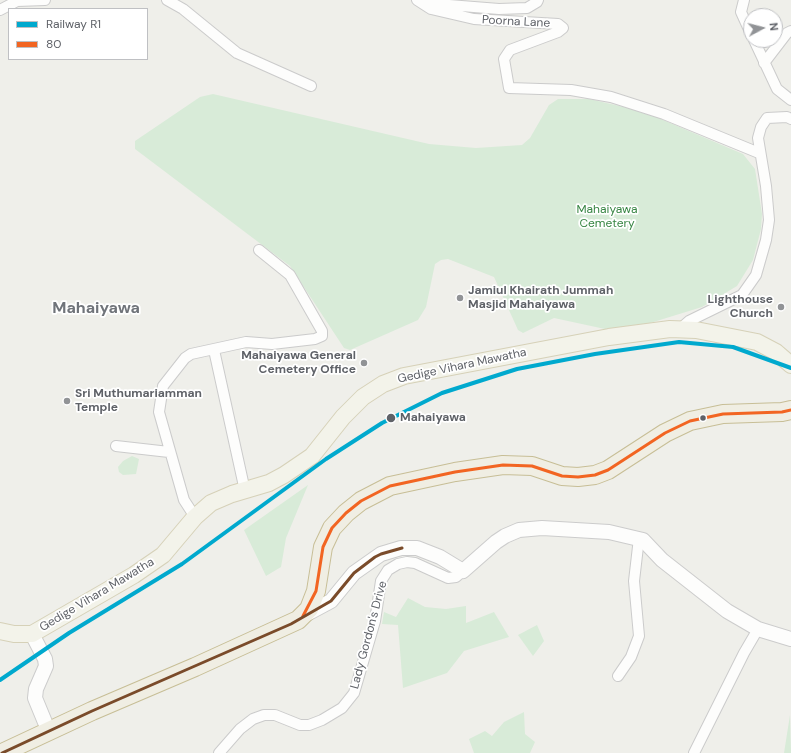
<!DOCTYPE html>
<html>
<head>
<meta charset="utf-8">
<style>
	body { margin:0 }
	#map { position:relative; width:791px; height:753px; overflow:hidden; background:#efefea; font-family:"DM Sans",sans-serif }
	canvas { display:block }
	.legend { position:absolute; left:8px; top:8px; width:140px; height:52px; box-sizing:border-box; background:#fff; border:1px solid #bfc0c3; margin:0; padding:5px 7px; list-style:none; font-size:12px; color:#5f6268 }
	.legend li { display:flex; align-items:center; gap:8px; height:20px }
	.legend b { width:20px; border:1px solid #bfc0c3 }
	.north { position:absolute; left:743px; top:8px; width:40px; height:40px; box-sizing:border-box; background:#fff; border:1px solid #bfc0c3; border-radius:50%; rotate:83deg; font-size:11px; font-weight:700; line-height:16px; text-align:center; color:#5f6268 }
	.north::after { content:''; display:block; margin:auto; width:14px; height:18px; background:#919396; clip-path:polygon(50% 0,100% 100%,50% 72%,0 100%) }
</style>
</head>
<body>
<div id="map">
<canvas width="791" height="753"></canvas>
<ul class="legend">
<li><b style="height:5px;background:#00a9ce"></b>Railway R1</li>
<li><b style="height:5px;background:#f26522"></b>80</li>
</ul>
<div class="north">N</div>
</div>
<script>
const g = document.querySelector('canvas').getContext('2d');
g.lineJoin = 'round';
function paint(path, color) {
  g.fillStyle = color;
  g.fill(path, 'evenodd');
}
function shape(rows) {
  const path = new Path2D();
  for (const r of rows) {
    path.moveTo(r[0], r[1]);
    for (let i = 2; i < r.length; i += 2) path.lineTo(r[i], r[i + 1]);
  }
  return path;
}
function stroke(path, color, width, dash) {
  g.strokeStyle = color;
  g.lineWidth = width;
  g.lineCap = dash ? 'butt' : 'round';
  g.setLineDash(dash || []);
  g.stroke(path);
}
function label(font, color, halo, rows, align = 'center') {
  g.font = font + ' "DM Sans",sans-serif';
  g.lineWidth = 3.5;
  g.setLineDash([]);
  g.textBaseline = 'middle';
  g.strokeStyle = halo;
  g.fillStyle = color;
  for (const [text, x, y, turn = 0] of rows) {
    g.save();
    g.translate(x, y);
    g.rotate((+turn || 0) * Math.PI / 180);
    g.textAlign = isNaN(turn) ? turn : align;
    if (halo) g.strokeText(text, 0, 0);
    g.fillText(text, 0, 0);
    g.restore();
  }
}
paint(shape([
	[213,94,429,144,476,148,522,145,530,138,549,105,558,99,589,99,624,107,656,117,743,154,755,169,762,214,761,229,753,260,737,286,702,307,634,328,605,329,554,318,523,333,518,330,494,277,448,259,441,260,435,264,426,307,418,320,350,350,344,348,290,266,135,149,135,141,200,97],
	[132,456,139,459,136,474,123,475,119,472,118,467,123,461],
	[308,485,286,538,281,567,266,576,244,530],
	[408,598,425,607,446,609,466,606,466,623,494,612,509,637,464,651,447,673,403,688,398,625,382,624,384,612,396,617],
	[537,625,544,641,533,656,518,635],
	[524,712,525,734,535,742,530,753,474,753,469,739,485,731,492,736,504,722],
	[790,715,791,753,784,753]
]), '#d8ebd8');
const street = shape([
	[167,0,183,9,237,53,311,86],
	[417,0,431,9,474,19,558,24,563,28,558,32,510,50,504,59,509,88,571,90,611,97,664,114,759,153],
	[744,0,741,12,751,34],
	[424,3,499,9,527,8,537,2,538,0],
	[0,10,17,1,45,0],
	[754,40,777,89,791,100],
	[764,63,787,33,791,31],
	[680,329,689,321,742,295,756,275,766,240,769,220,766,186,758,138,761,127,767,118,787,117,791,119],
	[214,350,245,491],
	[116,446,169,452],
	[195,517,184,500,159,412,163,386,185,358,191,354,246,342,272,344,315,339,322,336,322,331,290,275,259,250],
	[618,676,631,657,639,636,634,581,639,538],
	[219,753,240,729,253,719,264,715,275,715,300,725,309,725,322,720,342,708,354,693,375,621,381,581,388,570,398,564,407,562,415,563,448,578,456,577,463,571],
	[694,753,744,653,758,629]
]);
const secondary = shape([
	[303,616,331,601,354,573,381,554,401,548,417,548,440,557,463,571,496,542,505,536,519,530,542,528,609,532,643,540,662,560,727,611,758,629,791,639],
	[32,634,45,659,46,666,36,689,35,698,49,732]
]);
const primary = shape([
	[0,631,14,634,32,634,134,575,163,555,195,517,211,503,232,494,269,483,284,475,312,456,343,417,363,397,383,384,404,376,609,337,670,329,696,330,757,342,776,352,791,365]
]);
const highway = shape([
	[2,753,92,711,195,667,298,620,309,609,316,591,323,547,332,528,346,513,361,501,390,486,455,472,503,465,532,466,562,476,578,477,595,475,608,470,665,433,690,421,723,414,782,412,791,410]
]);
stroke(street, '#cbcbcb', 12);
stroke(secondary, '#ccc', 16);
stroke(primary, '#d6d1b8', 18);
stroke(highway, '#c7be96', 20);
stroke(street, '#fdfdfc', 10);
stroke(secondary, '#fdfdfc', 14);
stroke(primary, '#f3f3ea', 16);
stroke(highway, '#f0eee3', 18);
stroke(shape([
	[303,616,316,591,323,547,332,528,346,513,361,501,390,486,455,472,503,465,532,466,562,476,578,477,595,475,608,470,665,433,690,421,723,414,782,412,791,410]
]), '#f26522', 3);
stroke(shape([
	[2,753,92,711,291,624,331,601,354,573,375,557,381,554,402,548]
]), '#7a4b2a', 3);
stroke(shape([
	[0,680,69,633,182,564,326,459,382,423,442,393,517,369,595,354,679,342,733,347,791,368]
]), '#00a9ce', 4);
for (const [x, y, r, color] of [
	[460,298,4,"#919396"],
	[781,307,4,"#919396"],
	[364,363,4,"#919396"],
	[67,401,4,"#919396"],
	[391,418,5,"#5f6268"],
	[703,418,3.5,"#5f6268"]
]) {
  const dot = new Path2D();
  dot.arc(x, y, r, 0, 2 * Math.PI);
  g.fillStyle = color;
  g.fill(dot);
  stroke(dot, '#fff', 1.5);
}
label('12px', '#5f6268', '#fff', [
	["Poorna Lane",516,22,3],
	["Gedige Vihara Mawatha",462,366,-12],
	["Gedige Vihara Mawatha",97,595,-31],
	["Lady Gordon's Drive",369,635,-75]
]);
label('12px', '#388644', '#fff', [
	["Mahaiyawa",607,210],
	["Cemetery",607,224]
]);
label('bold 12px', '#5f6268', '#fff', [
	["Jamiul Khairath Jummah",468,291],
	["Masjid Mahaiyawa",468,305],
	["Lighthouse",773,300,"right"],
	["Church",773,314,"right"],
	["Mahaiyawa General",356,356,"right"],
	["Cemetery Office",356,370,"right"],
	["Sri Muthumariamman",75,394],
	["Temple",75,408]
], 'left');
label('bold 12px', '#5f6268', '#fff', [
	["Mahaiyawa",400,418]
], 'left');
label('bold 16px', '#70747a', '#fff', [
	["Mahaiyawa",96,309]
]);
</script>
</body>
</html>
